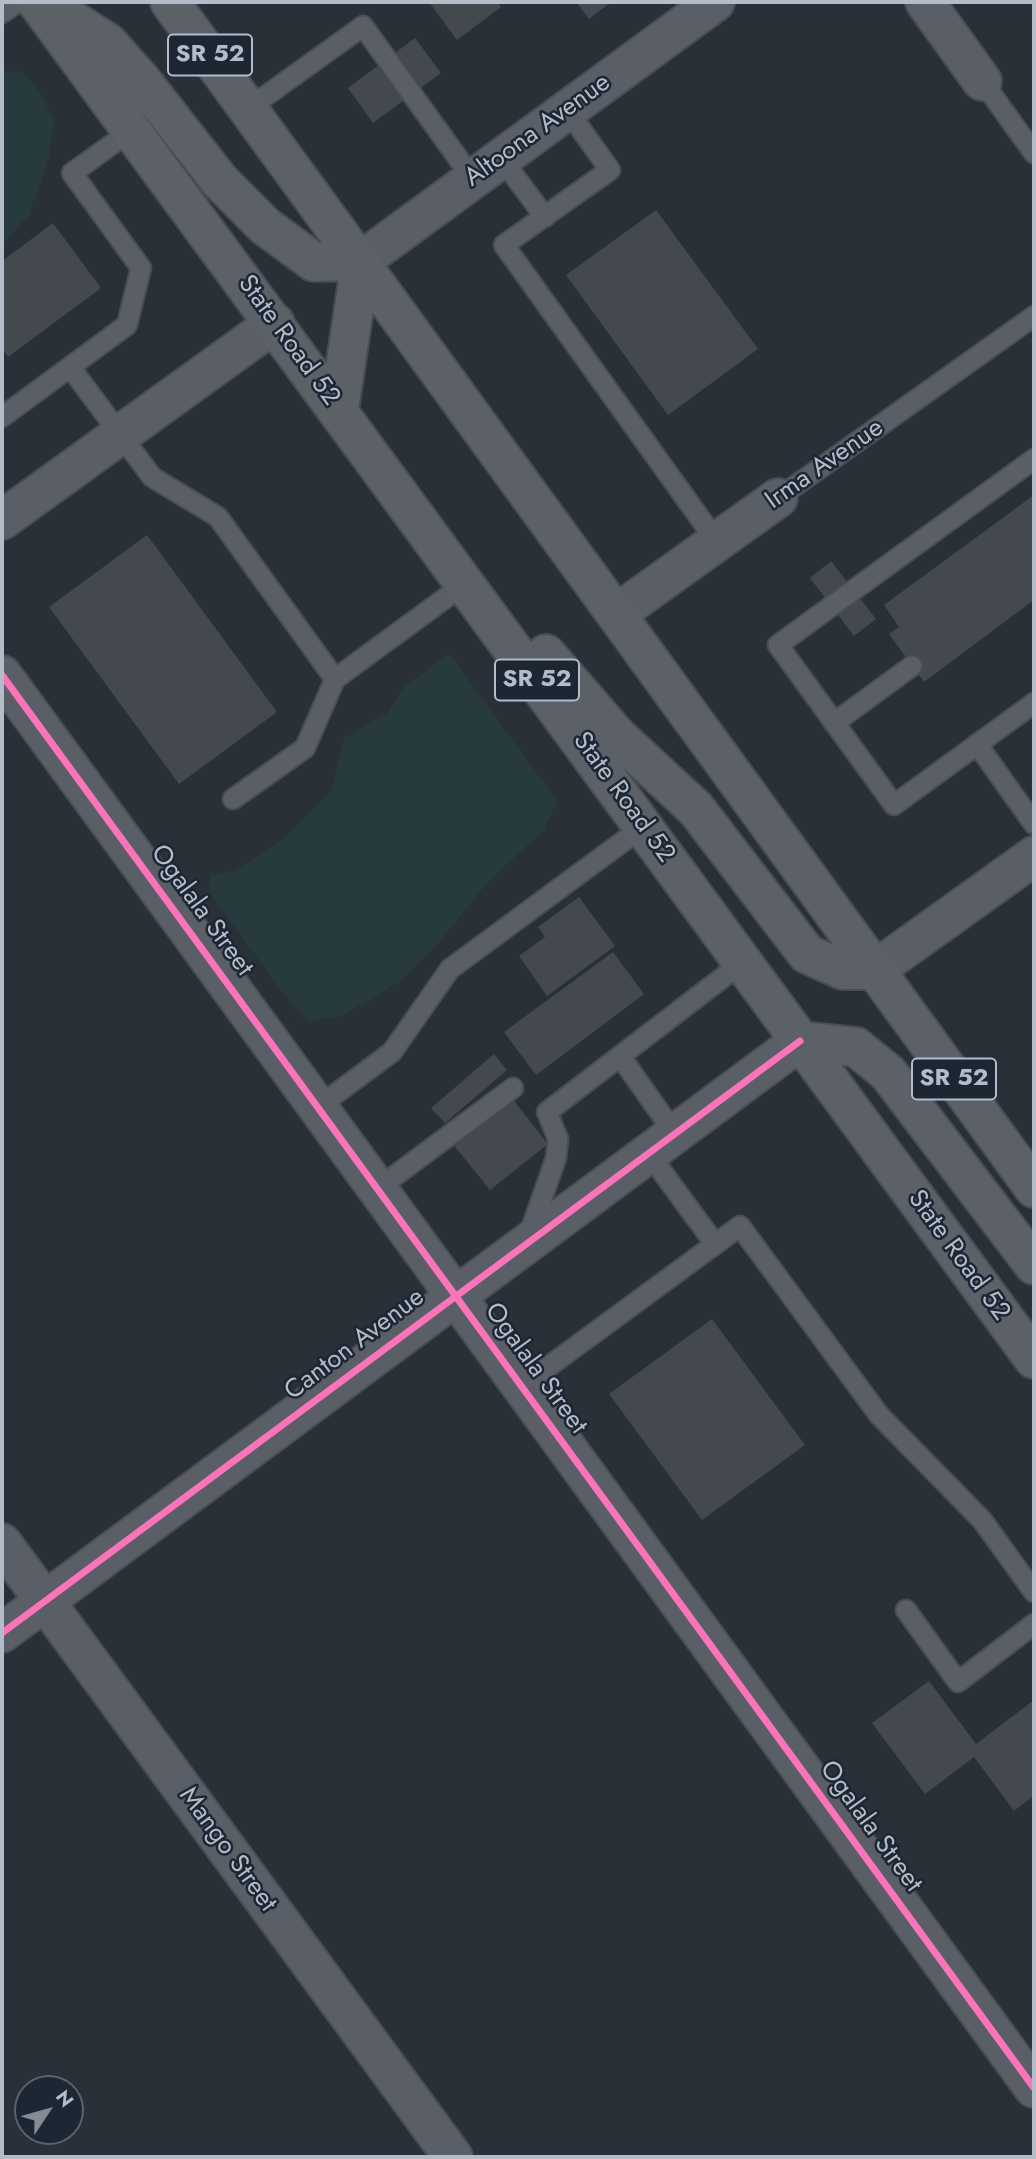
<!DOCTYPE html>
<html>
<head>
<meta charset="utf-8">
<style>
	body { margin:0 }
	#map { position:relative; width:1036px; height:2159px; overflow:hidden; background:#2a3038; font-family:Jost,sans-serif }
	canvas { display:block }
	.frame { position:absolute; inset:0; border:4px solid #b4bcc9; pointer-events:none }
	.north { position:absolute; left:14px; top:2075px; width:70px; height:70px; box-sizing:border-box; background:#1d2633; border:2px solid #59626f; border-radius:50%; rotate:54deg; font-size:19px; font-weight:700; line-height:28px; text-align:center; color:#b4bcc9 }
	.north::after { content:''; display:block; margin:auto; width:24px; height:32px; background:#848b96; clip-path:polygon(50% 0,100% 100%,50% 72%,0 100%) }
</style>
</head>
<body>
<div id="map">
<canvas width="1036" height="2159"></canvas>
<div class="frame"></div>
<div class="north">N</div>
</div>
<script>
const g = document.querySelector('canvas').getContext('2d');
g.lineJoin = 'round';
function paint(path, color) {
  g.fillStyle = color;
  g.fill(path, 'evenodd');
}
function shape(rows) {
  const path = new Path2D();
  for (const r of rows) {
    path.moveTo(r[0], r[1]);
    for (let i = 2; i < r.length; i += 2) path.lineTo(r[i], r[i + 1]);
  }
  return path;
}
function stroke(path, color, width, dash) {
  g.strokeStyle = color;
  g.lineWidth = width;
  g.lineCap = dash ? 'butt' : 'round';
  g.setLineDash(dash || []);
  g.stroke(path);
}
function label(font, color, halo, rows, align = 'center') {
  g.font = font + ' Jost,sans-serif';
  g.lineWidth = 5;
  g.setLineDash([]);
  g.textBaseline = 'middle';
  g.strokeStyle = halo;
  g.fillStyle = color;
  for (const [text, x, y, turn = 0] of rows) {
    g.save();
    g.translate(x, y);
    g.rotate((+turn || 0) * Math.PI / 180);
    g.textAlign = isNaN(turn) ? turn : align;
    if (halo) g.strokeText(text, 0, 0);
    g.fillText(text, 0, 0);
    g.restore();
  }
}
paint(shape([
	[23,71,43,98,54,122,49,156,29,215,2,244,2,72],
	[449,653,557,801,544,830,489,881,441,940,400,982,340,1017,308,1020,294,1008,209,892,210,876,234,871,283,840,331,791,344,738,387,713,403,688]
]), '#273a3e');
paint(shape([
	[429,2,497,2,501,7,457,40],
	[576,2,611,2,589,19],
	[415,38,441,73,373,123,348,88],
	[656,210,758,349,668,415,566,275],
	[53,223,101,288,8,357,2,348,2,261],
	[1034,495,1034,600,924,682,889,634,899,627,884,605],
	[147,535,277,712,179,784,49,607],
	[831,561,876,619,854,636,810,578],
	[579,897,615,946,547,996,519,956,545,937,538,927],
	[613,952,644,994,536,1075,504,1032],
	[494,1054,507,1070,445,1123,431,1108],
	[511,1097,548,1144,490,1190,452,1143],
	[712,1319,805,1445,702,1520,609,1394],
	[929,1681,976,1744,1034,1700,1034,1795,1014,1811,974,1757,925,1794,872,1723]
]), '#444950');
const lane = shape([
	[2,13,18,2],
	[982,81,1034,153],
	[249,108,363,26,473,179],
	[567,110,610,170,504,245,717,542],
	[501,158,545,217],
	[70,367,152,477,218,517,335,679,466,583],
	[2,417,127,325,141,268,72,173,132,130],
	[1034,459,778,645,894,805,1034,703],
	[778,498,1034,316],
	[834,723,912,666],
	[977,744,1034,824],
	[233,799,305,748,335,679],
	[620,1056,675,1134],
	[318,1107,392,1052,450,969,644,826],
	[649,1154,715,1244],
	[377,1189,513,1088],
	[529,1235,556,1158,558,1139,547,1112,743,962],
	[522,1386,740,1226,879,1415,982,1520,1034,1592],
	[906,1610,958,1682,1034,1624]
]);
const street = shape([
	[925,2,982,81],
	[361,261,715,2],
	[2,520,275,323],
	[616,614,778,498],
	[2,675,1034,2088],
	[875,970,1034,856],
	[2,1543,453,2157],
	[2,1633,800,1041]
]);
const primary = shape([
	[37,2,1034,1359],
	[170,2,1034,1188],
	[52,7,108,43,141,80,220,181,265,226,314,262,361,261],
	[339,409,361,261],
	[546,654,617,736,696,809,807,954,843,970,875,970],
	[800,1041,856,1047,888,1073,1034,1265]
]);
stroke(lane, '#484c53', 23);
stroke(street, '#484c53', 42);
stroke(primary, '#484c55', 42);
stroke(lane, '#5a5e66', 19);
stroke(street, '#5a5e66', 38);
stroke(primary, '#5c6168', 38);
stroke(shape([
	[2,675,1034,2088],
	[2,1633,800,1041]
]), '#fb73b8', 7);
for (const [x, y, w] of [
	[210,55,84],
	[537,680,84],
	[954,1079,84]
]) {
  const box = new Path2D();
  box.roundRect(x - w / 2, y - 20.5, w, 41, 5);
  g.fillStyle = '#1d2633';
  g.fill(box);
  stroke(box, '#b4bcc9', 2);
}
label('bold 24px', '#b4bcc9', null, [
	["SR 52",210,55],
	["SR 52",537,680],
	["SR 52",954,1079]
]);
label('26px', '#b4bcc9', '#1d2633', [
	["Altoona Avenue",538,131,-36],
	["State Road 52",288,341,54],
	["Irma Avenue",825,465,-35],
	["State Road 52",623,798,54],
	["Ogalala Street",201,911,54],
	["State Road 52",958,1256,54],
	["Canton Avenue",355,1345,-37],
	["Ogalala Street",535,1369,54],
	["Ogalala Street",870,1827,54],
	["Mango Street",227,1850,54]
]);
</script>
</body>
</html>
